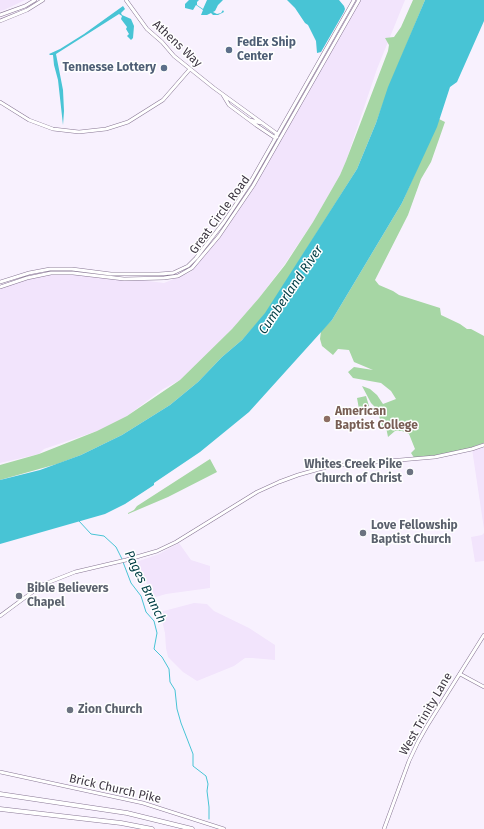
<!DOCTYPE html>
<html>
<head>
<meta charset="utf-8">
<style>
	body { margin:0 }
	canvas { display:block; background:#f8f1fe }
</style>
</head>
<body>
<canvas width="484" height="829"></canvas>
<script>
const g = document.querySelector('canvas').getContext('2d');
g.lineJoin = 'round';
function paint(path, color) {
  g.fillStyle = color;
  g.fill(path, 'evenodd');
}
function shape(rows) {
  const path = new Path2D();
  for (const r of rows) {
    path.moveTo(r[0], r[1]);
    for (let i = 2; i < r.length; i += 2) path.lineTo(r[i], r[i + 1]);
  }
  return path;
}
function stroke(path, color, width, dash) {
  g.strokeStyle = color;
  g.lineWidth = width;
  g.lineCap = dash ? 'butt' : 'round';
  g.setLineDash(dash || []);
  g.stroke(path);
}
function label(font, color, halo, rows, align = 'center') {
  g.font = font + ' "Fira Sans",sans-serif';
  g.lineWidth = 3;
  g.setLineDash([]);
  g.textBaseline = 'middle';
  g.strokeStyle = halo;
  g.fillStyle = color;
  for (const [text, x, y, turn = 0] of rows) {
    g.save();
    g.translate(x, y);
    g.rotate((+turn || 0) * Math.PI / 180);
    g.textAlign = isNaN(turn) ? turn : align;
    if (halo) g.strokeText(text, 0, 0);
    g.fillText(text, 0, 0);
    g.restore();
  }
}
paint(shape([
	[0,0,25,0,4,10,0,11],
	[360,0,405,0,377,69,346,161,340,175,313,222,284,265,259,298,232,329,180,380,163,389,127,416,97,431,44,449,39,454,0,463,0,288,55,269,164,283,191,272,233,218,250,194],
	[484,445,484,529,472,449],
	[484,533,484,561,475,562,471,537,482,535],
	[179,543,191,560,210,566,210,588,166,594,156,597,153,595,136,562,159,554],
	[194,603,207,604,214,611,249,628,275,645,275,660,252,658,245,658,234,666,197,681,183,672,168,657,166,648,165,633,160,612]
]), '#f2e4fc');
paint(shape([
	[413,0,425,0,389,87,376,123,357,169,266,313,242,340,222,357,198,382,170,405,122,435,81,455,57,464,0,480,0,465,39,454,97,431,127,416,180,380,232,329,259,298,285,265,313,222,340,175,346,161,388,51,389,45,385,38,394,37,401,27],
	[439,119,445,122,431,162,421,179,408,215,375,280,379,285,393,291,399,295,440,308,441,315,460,324,467,329,471,329,484,336,484,443,475,446,472,449,435,457,415,459,411,453,415,449,409,434,402,431,395,431,388,437,386,427,382,426,377,409,371,403,362,386,370,389,377,395,383,404,396,399,391,391,381,383,353,378,348,372,354,367,373,370,354,362,349,350,338,349,333,355,322,346,320,339,321,331,332,320,402,203],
	[366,396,369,406,359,409,357,398],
	[210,459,217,472,168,497,128,514,128,513,134,510,137,506]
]), '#a6d6a4');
paint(shape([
	[189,0,199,0,197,2,197,5,203,9,207,0,223,0,218,5,215,11,213,12,217,14,221,13,223,10,224,12,218,15,213,15,211,13,207,15,201,15,203,10,196,5,193,10,185,8,185,4],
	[287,0,339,0,344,6,345,9,344,12,321,52,317,53,316,41,308,25,305,23,295,8],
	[425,0,484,0,484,21,457,82,450,87,437,127,402,203,332,320,249,412,200,452,154,483,154,485,125,504,105,514,0,544,0,480,40,470,81,455,122,435,170,405,198,382,222,357,242,340,265,313,357,169,376,123,388,87],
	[123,6,125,9,121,13,122,15,131,19,134,26,133,38,131,40,127,36,129,34,126,29,127,27,121,19,122,16,119,14,56,54,63,90,64,111,63,125,58,80,54,65,53,55,50,55,49,54,60,49,84,34]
]), '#48c4d5');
stroke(shape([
	[79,521,91,534,104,536,116,547,122,559],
	[123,562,131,583,141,596,146,612,154,621,157,633,154,649,162,657,169,669,170,682,175,690,177,709,181,723,193,754,193,766,206,776,208,784,207,791,209,807,209,819]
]), '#48c4d5', 1);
const secondary = shape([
	[126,0,147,29,162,42,174,56,214,88,276,133,276,136],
	[223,95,229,105,256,125,274,137,277,137],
	[0,102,29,120,53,129,79,132,106,129,128,122,163,100,190,69],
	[250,120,261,123],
	[0,282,29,273,50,269,72,269,111,274,159,274,173,273,188,266,196,258,224,222,250,183,354,0],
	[0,287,27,278,51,273,73,273,124,279,164,278,178,276,192,268,219,236,253,186,359,0],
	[0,616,42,585,75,572,126,560,157,551,176,542,257,492,279,482,298,475,330,466,435,457,472,449,484,445],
	[460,674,484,687],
	[0,772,143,803,224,829]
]);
const primary = shape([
	[0,15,25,6,35,0],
	[0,21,27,10,43,0],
	[384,829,409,761,418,742,427,726,484,635]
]);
const highway = shape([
	[0,794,127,813,192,829],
	[0,809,121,823,152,829]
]);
stroke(secondary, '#887794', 4);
stroke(primary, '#887794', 4);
stroke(highway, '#887794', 5);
stroke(secondary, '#fff', 3);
stroke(primary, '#fff', 3);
stroke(highway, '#fff', 4);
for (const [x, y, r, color] of [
	[229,50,4,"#5c6f8a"],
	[164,68,4,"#5c6f8a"],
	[327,419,4,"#8d6e63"],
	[410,472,4,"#6b7280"],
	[363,533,4,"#6b7280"],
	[19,596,4,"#6b7280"],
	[70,710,4,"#6b7280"]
]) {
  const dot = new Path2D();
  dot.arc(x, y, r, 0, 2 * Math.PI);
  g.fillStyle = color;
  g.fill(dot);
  stroke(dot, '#fff', 1.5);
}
label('bold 12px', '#4e5e75', '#fff', [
	["FedEx Ship",237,43],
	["Center",237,57],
	["Tennesse Lottery",156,68,"right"]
], 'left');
label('12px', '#3d3642', '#fff', [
	["Athens Way",177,44,43],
	["Great Circle Road",220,215,-54],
	["West Trinity Lane",426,714,-60],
	["Brick Church Pike",115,789,13]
]);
label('bold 12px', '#785e54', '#fff', [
	["American",335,412],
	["Baptist College",335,426]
], 'left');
label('bold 12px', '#5b616d', '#fff', [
	["Whites Creek Pike",402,465,"right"],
	["Church of Christ",402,479,"right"],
	["Love Fellowship",371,526],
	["Baptist Church",371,540],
	["Bible Believers",27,589],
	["Chapel",27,603],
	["Zion Church",78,710]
], 'left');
label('italic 13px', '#033f46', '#fff', [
	["Cumberland River",291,290,-56],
	["Pages Branch",145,587,64]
]);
</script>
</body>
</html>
